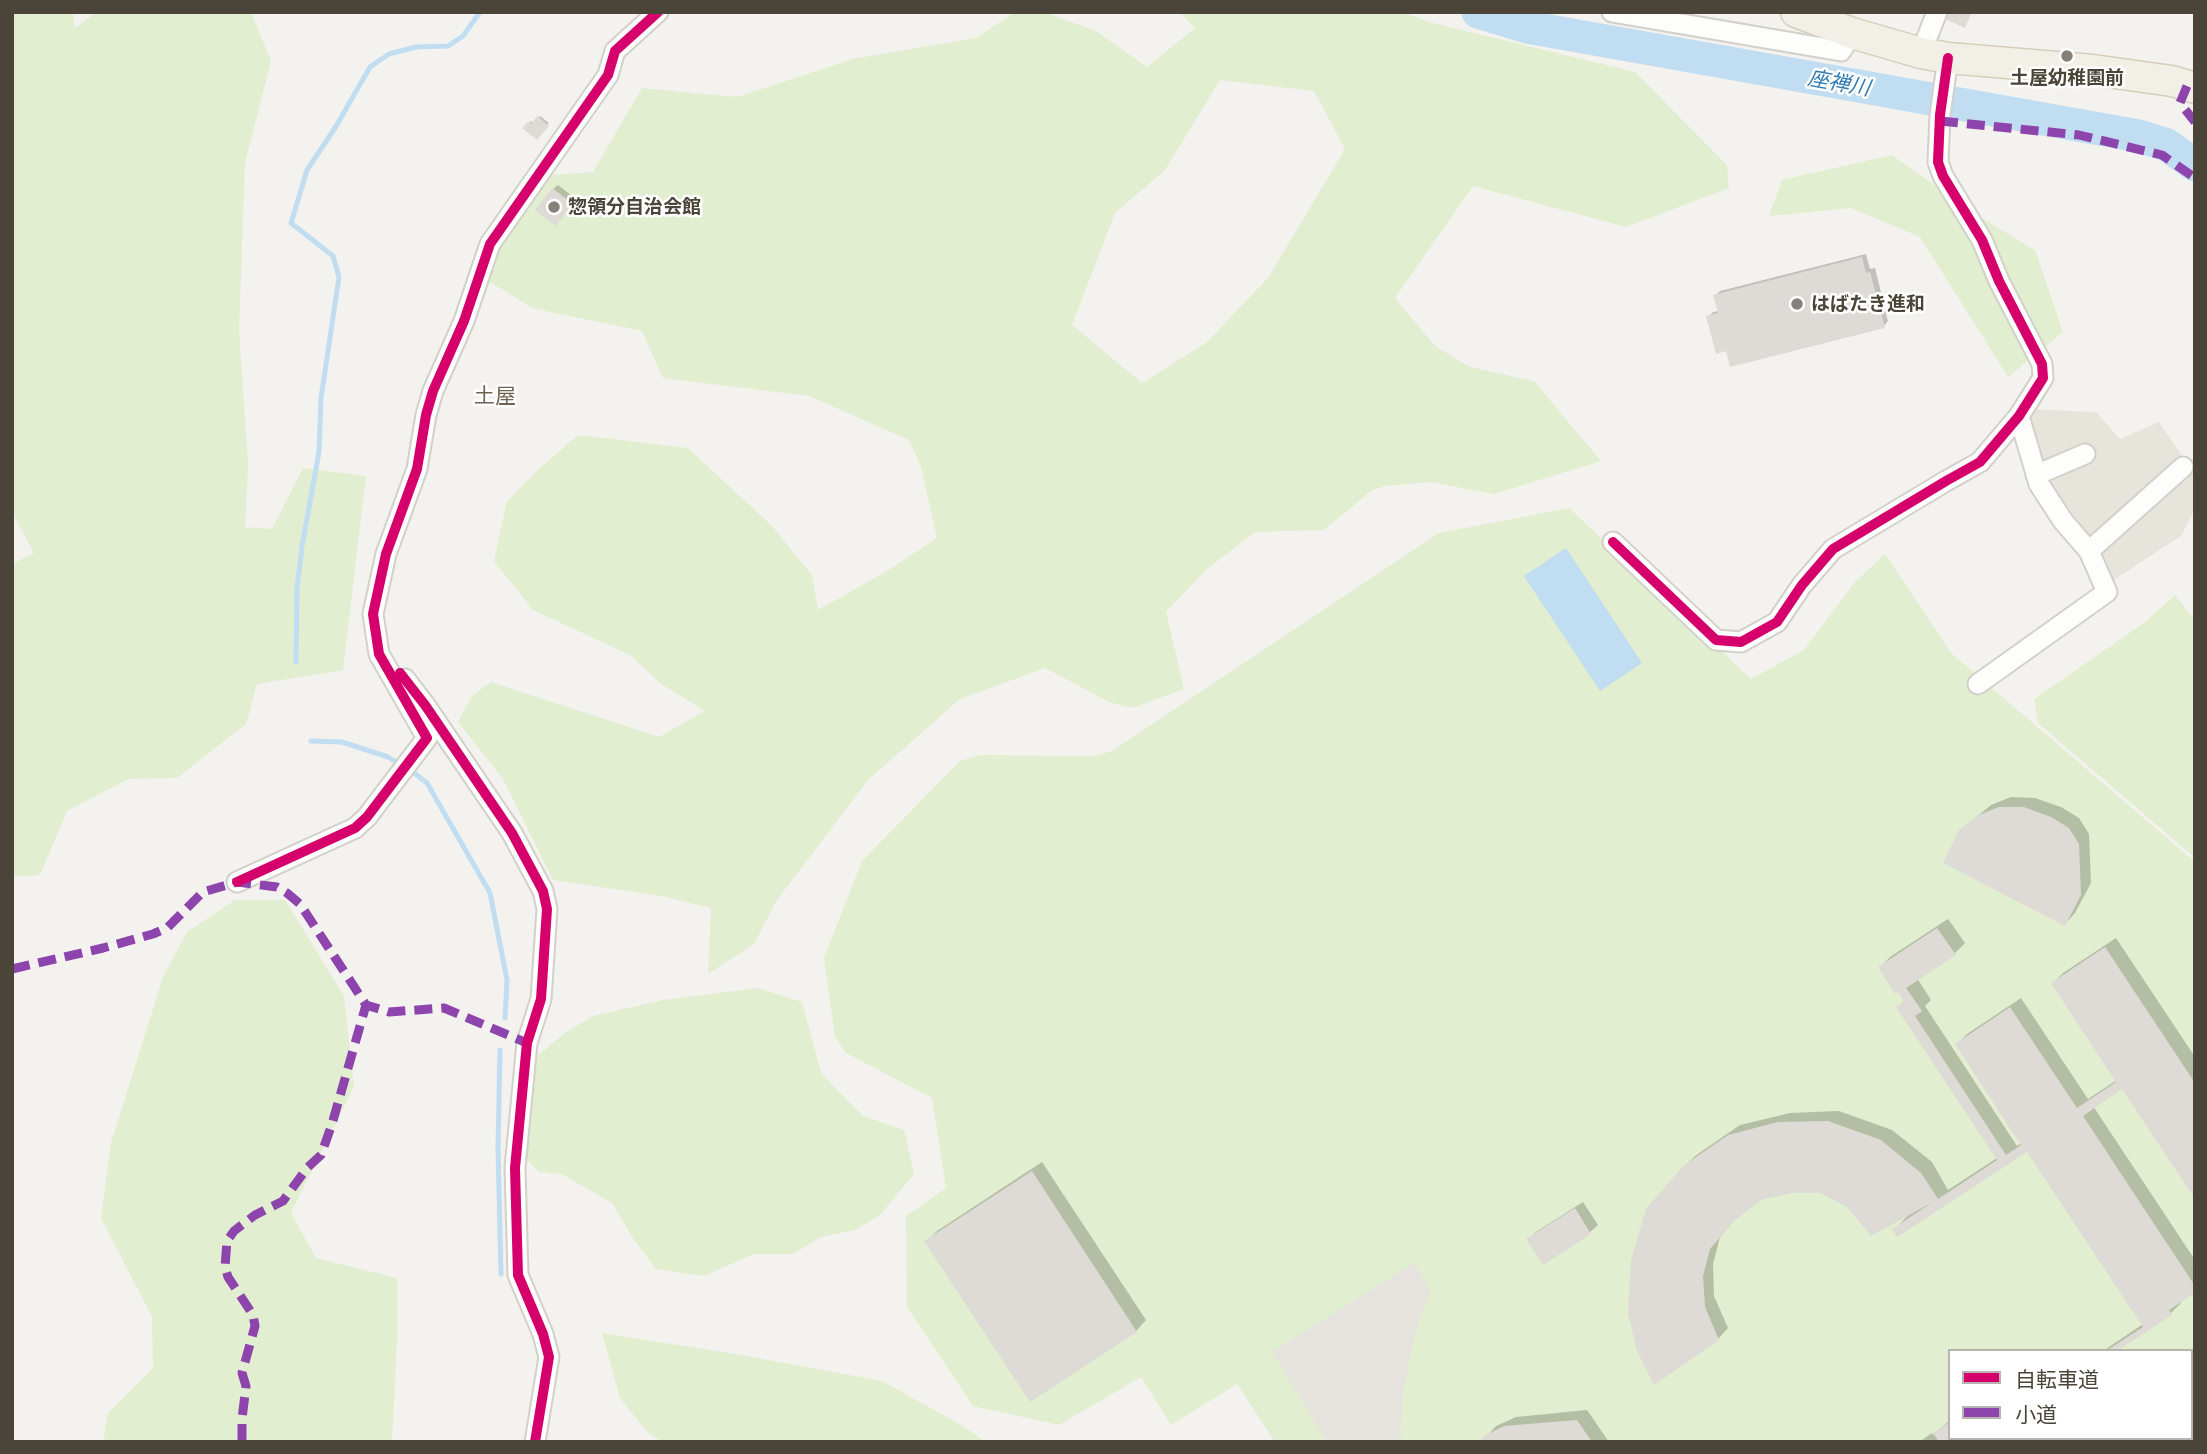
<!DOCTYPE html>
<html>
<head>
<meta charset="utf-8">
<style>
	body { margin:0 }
	#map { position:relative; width:2207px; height:1454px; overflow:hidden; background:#f4f2ee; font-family:Barlow,"Noto Sans JP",sans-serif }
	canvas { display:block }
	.frame { position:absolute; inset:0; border:14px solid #4b4439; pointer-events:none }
	.legend { position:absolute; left:1948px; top:1349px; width:245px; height:91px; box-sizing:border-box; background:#fff; border:2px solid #b7b4b0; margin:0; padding:9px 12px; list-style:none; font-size:21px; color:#4b4439 }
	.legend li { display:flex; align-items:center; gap:14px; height:35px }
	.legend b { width:35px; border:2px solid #b7b4b0 }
</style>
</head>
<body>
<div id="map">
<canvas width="2207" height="1454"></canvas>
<div class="frame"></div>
<ul class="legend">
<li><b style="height:9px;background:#d6006c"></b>自転車道</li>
<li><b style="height:9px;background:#8e44ad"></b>小道</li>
</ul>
</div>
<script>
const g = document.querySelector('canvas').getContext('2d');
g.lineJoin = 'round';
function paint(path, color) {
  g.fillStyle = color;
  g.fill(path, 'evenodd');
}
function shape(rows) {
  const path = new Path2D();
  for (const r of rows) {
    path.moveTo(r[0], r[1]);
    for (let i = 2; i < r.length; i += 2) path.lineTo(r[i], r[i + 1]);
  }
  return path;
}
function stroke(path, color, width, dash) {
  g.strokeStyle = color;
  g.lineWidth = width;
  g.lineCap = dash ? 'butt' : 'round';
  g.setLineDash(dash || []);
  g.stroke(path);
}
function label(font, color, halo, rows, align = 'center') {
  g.font = font + ' Barlow,"Noto Sans JP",sans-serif';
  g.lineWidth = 5;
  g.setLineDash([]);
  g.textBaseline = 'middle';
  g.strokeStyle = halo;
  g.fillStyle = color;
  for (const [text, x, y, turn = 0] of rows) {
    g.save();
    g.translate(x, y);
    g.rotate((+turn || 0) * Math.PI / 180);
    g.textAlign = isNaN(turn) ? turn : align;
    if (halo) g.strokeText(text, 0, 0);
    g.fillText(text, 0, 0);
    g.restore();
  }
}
paint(shape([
	[2032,409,2096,412,2120,439,2159,422,2195,475,2195,508,2182,535,2111,582,2085,533,2032,456]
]), '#e7e4dc');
paint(shape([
	[12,12,73,12,75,28,97,12,251,12,271,61,245,163,239,330,248,465,245,527,272,529,303,468,366,476,343,670,257,684,246,724,177,778,128,779,67,811,40,875,12,877,12,564,34,553,15,518,12,518],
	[1015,12,1043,12,1096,31,1147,67,1195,28,1179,12,1402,12,1429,22,1635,72,1727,165,1729,188,1626,227,1473,186,1395,298,1435,346,1470,367,1534,381,1601,461,1494,494,1430,482,1385,486,1372,490,1324,530,1255,532,1207,569,1166,612,1184,689,1132,708,1111,703,1045,668,960,699,868,780,777,900,754,944,708,974,711,908,662,896,553,880,503,779,458,722,472,696,491,682,659,737,705,711,661,684,630,655,533,610,494,561,507,501,539,469,578,435,688,448,772,526,812,575,818,610,887,571,937,538,921,467,909,440,809,396,663,378,642,331,532,308,476,273,551,175,593,172,642,88,737,97,853,59,976,38],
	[1220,80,1314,91,1345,149,1268,278,1206,343,1142,383,1072,325,1115,213,1165,170],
	[1892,155,1973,213,2035,250,2063,332,2008,377,1920,237,1851,208,1769,216,1782,180],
	[1569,508,1751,679,1804,650,1855,582,1885,554,1951,653,2195,862,2195,1442,2190,1442,2186,1438,2191,1438,2191,1351,1950,1351,1950,1438,2169,1438,2163,1442,1275,1442,1237,1384,1171,1425,1141,1377,1059,1425,973,1406,907,1307,906,1216,946,1188,932,1098,846,1053,835,1037,824,958,862,861,960,761,980,755,1095,756,1112,751,1439,533],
	[2175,595,2195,620,2195,858,2038,723,2034,699,2144,623],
	[235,900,285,900,344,996,354,1087,291,1213,316,1258,397,1278,397,1341,392,1442,103,1442,108,1413,153,1368,152,1317,101,1218,111,1143,163,977,187,932],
	[758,988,802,1002,821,1073,863,1116,904,1130,914,1174,880,1215,855,1230,821,1237,793,1254,754,1254,704,1276,656,1269,632,1237,613,1204,562,1174,539,1172,517,1150,527,1065,566,1032,593,1016,663,1000],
	[602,1333,741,1355,882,1381,963,1426,986,1442,663,1442,648,1433,620,1398]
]), '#e1eecf');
paint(shape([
	[1414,1263,1431,1291,1416,1329,1403,1392,1400,1442,1327,1442,1272,1352]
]), '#e6e3df');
paint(shape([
	[1566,548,1642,663,1600,691,1524,576]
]), '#c0ddf1');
paint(shape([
	[540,116,549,123,537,138,525,128,531,121,533,123],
	[558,185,576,199,560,219,553,189],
	[1866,254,1870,269,1875,268,1888,321,1884,326,1727,349,1708,317,1713,312,1719,311,1715,296,1720,291],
	[2011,797,2035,798,2061,807,2079,818,2089,834,2091,883,2075,913,2065,924,1960,831,1991,805],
	[1948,919,1965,943,1954,954,1917,978,1931,1000,1925,1006,2017,1146,2021,1143,1957,1044,1967,1034,2021,998,2088,1099,2117,1080,2053,983,2063,973,2116,938,2195,1057,2195,1196,2123,1087,2093,1106,2195,1260,2195,1290,2179,1301,2181,1303,2171,1313,2114,1351,2103,1351,2143,1324,2028,1149,1894,1230,1910,1213,1848,1206,1821,1191,1792,1191,1760,1199,1737,1217,1720,1237,1713,1264,1714,1296,1728,1328,1718,1339,1655,1382,1684,1167,1695,1156,1740,1125,1790,1113,1839,1111,1892,1130,1932,1162,1948,1190,1997,1158,1898,1008,1905,1000,1880,967,1890,957],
	[1042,1162,1146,1320,1136,1331,1030,1400,927,1241,937,1231],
	[1583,1202,1598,1225,1590,1232,1543,1262,1529,1239,1536,1232],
	[1587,1410,1609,1442,1482,1442,1496,1426,1516,1417],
	[1950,1420,1950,1438,2022,1442,1919,1442,1932,1433,1933,1435]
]), '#0003');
stroke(shape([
	[296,662,297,589,302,546,319,452,321,398,339,277,333,256,291,223,307,170,335,128,370,67,389,54,416,47,448,46,463,36,480,12],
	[311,741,342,742,388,757,399,764],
	[409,769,427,783,490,893,507,980,505,1018],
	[500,1050,498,1148,501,1274]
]), '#c0ddf1', 5);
stroke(shape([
	[1478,12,1527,27,2139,136,2167,145,2195,165]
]), '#c0ddf1', 33);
paint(shape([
	[1948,12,1972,12,1965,28,1945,19],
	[537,116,549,126,537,140,522,128,528,122,531,124],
	[552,188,573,204,556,226,535,210],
	[1862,257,1866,273,1870,272,1885,328,1730,367,1726,351,1716,354,1706,316,1718,313,1713,295],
	[1999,807,2024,807,2051,817,2069,828,2079,844,2081,895,2065,926,1943,863,1959,830,1979,815],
	[1937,928,1956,955,1906,988,1922,1011,1915,1016,2006,1155,2021,1145,1955,1044,2010,1007,2077,1108,2116,1082,2051,983,2105,947,2195,1083,2195,1199,2122,1089,2083,1116,2195,1286,2195,1293,2169,1310,2172,1315,2117,1351,2106,1351,2143,1327,2027,1152,1897,1237,1892,1229,1933,1202,1871,1236,1847,1207,1820,1193,1792,1193,1761,1200,1733,1222,1710,1249,1703,1276,1705,1307,1719,1340,1654,1385,1637,1351,1628,1313,1631,1260,1646,1209,1683,1166,1728,1135,1778,1122,1828,1121,1881,1140,1921,1173,1938,1199,1997,1160,1896,1007,1904,1002,1898,992,1895,994,1878,967],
	[1032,1171,1137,1332,1030,1402,924,1241],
	[1575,1208,1591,1234,1543,1265,1526,1239],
	[1577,1420,1592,1442,1480,1442,1484,1436,1504,1426],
	[1950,1422,1950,1438,2030,1438,2025,1442,1939,1442,1933,1433]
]), '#dedbd6');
const street = shape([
	[1612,12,1841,51,1852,33],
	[1921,53,1937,12],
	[2036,475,2085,454],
	[1613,542,1716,640,1741,642,1777,622,1802,585,1833,549,1946,481,1980,462,2019,416,2043,378,2042,364,1999,281,1982,240,1943,176,1938,162,1940,115,1948,58],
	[2089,551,2183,467],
	[405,679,425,705,512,833,543,891,547,909,541,999,527,1043,515,1168,518,1275,543,1334,549,1357,535,1442],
	[1978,684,2107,592,2089,551,2063,521,2039,484,2019,416],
	[237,882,355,828,367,817,427,738,379,654,373,614,386,554,417,469,426,415,433,391,464,321,490,244,608,75,615,51,658,12]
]);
const primary = shape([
	[1796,12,1852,33,1921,53,1948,58,2093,70,2172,81,2195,88]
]);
stroke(street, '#d2d0cb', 23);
stroke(primary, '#d6cebb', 33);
stroke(street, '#fdfdfc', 19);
stroke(primary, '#f2efe6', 30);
stroke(shape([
	[2187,86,2180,103,2195,122],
	[1940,121,2079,135,2162,155,2195,178],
	[12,969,103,948,153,934,167,928,203,892,237,882,277,887,287,893,300,904,366,1005,389,1012,444,1008,527,1043],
	[242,1442,242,1419,246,1386,242,1373,255,1326,253,1315,228,1277,225,1267,227,1241,234,1231,255,1215,283,1201,307,1168,321,1155,332,1124,366,1005]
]), '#8e44ad', 9, [18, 9]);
stroke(shape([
	[1613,542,1716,640,1741,642,1777,622,1802,585,1833,549,1946,481,1980,462,2019,416,2043,378,2042,364,1999,281,1982,240,1943,176,1938,162,1940,115,1948,58],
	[400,673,425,705,512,833,543,891,547,909,541,999,527,1043,515,1168,518,1275,543,1334,549,1357,535,1442],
	[237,882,355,828,367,817,427,738,379,654,373,614,386,554,417,469,426,415,433,391,464,321,490,244,608,75,615,51,658,12]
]), '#d6006c', 10);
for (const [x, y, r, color] of [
	[2067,56,7,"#868178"],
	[554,207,7,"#868178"],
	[1797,304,7,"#868178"]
]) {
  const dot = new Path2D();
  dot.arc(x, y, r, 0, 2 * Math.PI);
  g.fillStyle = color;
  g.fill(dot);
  stroke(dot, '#fff', 2.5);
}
label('bold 19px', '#4b4439', '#fff', [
	["土屋幼稚園前",2067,78,"center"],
	["惣領分自治会館",568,207],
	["はばたき進和",1811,304]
], 'left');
label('italic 21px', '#2e7ab2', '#fff', [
	["座禅川",1839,83,10]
]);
label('21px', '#6e6250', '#fff', [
	["土屋",495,396]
]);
</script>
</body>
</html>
